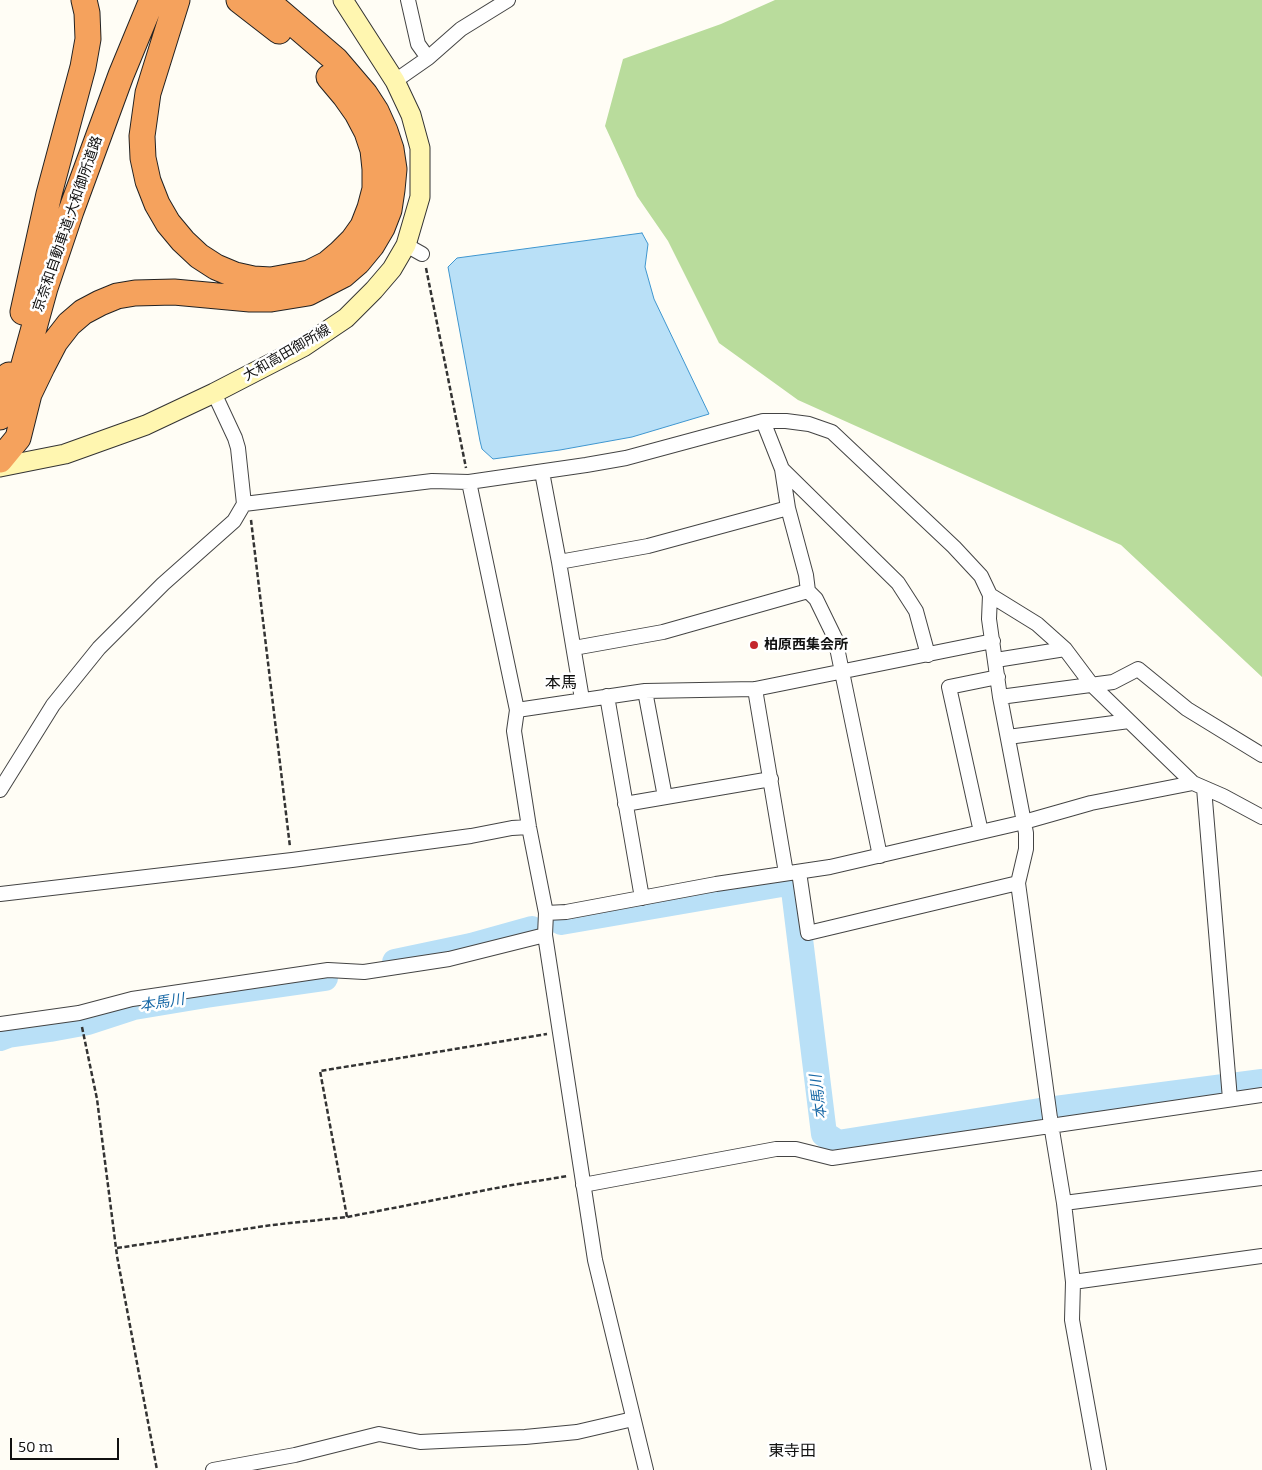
<!DOCTYPE html>
<html>
<head>
<meta charset="utf-8">
<style>
	body { margin:0 }
	#map { position:relative; width:1262px; height:1470px; overflow:hidden; background:#fffdf5; font-family:Bitter,serif }
	canvas { display:block }
	.scale { position:absolute; left:10px; top:1438px; width:109px; height:22px; box-sizing:border-box; border:2px solid #111; border-top:0; padding-left:6px; font-size:15px; line-height:18px; white-space:nowrap; color:#111; -webkit-text-stroke:4px #fff; paint-order:stroke }
</style>
</head>
<body>
<div id="map">
<canvas width="1262" height="1470"></canvas>
<div class="scale">50 m</div>
</div>
<script>
const g = document.querySelector('canvas').getContext('2d');
g.lineJoin = 'round';
function paint(path, color) {
  g.fillStyle = color;
  g.fill(path, 'evenodd');
}
function shape(rows) {
  const path = new Path2D();
  for (const r of rows) {
    path.moveTo(r[0], r[1]);
    for (let i = 2; i < r.length; i += 2) path.lineTo(r[i], r[i + 1]);
  }
  return path;
}
function stroke(path, color, width, dash) {
  g.strokeStyle = color;
  g.lineWidth = width;
  g.lineCap = dash ? 'butt' : 'round';
  g.setLineDash(dash || []);
  g.stroke(path);
}
function label(font, color, halo, rows, align = 'center') {
  g.font = font + ' Bitter,"Noto Sans JP",serif';
  g.lineWidth = 5;
  g.setLineDash([]);
  g.textBaseline = 'middle';
  g.strokeStyle = halo;
  g.fillStyle = color;
  for (const [text, x, y, turn = 0] of rows) {
    g.save();
    g.translate(x, y);
    g.rotate((+turn || 0) * Math.PI / 180);
    g.textAlign = isNaN(turn) ? turn : align;
    if (halo) g.strokeText(text, 0, 0);
    g.fillText(text, 0, 0);
    g.restore();
  }
}
paint(shape([
	[775,0,1262,0,1262,677,1121,545,798,400,719,343,668,241,637,196,605,126,623,59,721,24]
]), '#b9dc9c');
const water = shape([
	[642,233,648,244,645,267,654,299,709,414,632,437,560,450,493,459,482,449,480,441,448,267,457,258,642,233]
]);
paint(water, '#b9e0f7');
stroke(water, '#3f96cf', 1);
stroke(shape([
	[561,922,793,882,824,1134,838,1143,1040,1111,1262,1082],
	[395,962,471,946,532,929],
	[0,1038,8,1035,50,1029,88,1022,134,1007,206,995,325,978]
]), '#b9e0f7', 26);
const street = shape([
	[408,0,418,44,428,58],
	[395,81,428,58,461,29,508,0],
	[406,245,422,254],
	[763,421,782,469,788,508,806,575,808,591,816,599,835,638,880,856],
	[782,469,898,583,916,611,928,655],
	[542,472,559,562,582,699],
	[469,482,517,710,514,731,529,827,546,913,545,935,595,1260,646,1470],
	[244,504,432,481,469,482,586,465,626,458,763,421,786,421,809,424,832,432,954,547,981,576,990,595,989,619,1000,697,1026,833,1026,849,1018,883,1050,1118,1064,1203,1073,1282,1072,1320,1099,1470],
	[559,562,648,546,788,508],
	[990,595,1037,624,1065,649,1092,685,1193,783],
	[574,648,663,632,808,591],
	[996,660,1065,649],
	[755,689,786,873],
	[645,691,665,797],
	[607,696,642,898],
	[1000,697,1113,682,1138,669,1187,709,1262,755],
	[517,710,645,691,755,689,993,641],
	[1008,737,1129,721],
	[1204,788,1230,1099],
	[0,790,53,705,99,648,163,584,234,521,244,504,238,448,235,438,214,393],
	[625,804,771,779],
	[981,832,949,687,998,677],
	[799,872,808,933,1018,883],
	[0,894,292,860,471,836,512,828,529,827],
	[546,913,566,912,716,884,830,867,1024,822,1091,803,1193,783,1223,796,1262,817],
	[0,1024,79,1013,132,999,328,970,364,972,449,959,545,935],
	[583,1185,776,1149,796,1149,832,1158,1262,1095],
	[1064,1203,1262,1178],
	[1073,1282,1262,1256],
	[213,1470,295,1455,379,1434,420,1442,525,1437,577,1432,633,1419]
]);
const secondary = shape([
	[0,467,65,454,146,425,214,393,303,347,346,318,374,290,392,269,406,245,420,197,420,148,411,115,395,81,343,0]
]);
const highway = shape([
	[177,0,148,93,142,136,143,158,148,181,157,204,168,223,183,241,199,256,216,267,235,275,253,279,271,280,309,273,327,264,340,253,353,240,363,226,370,208,375,189,375,169,373,150,367,132,357,113,345,96,329,77],
	[239,0,279,31],
	[23,312,49,194,83,67,88,39,87,13,84,0],
	[15,397,45,288,71,211,121,75,152,0],
	[0,417,9,375],
	[0,460,18,438,29,394,42,367,55,342,69,324,83,312,100,303,117,296,135,293,174,292,250,299,271,299,308,293,343,275,358,262,372,245,382,228,389,210,392,190,394,169,391,149,385,131,376,111,365,94,336,60,266,0]
]);
stroke(street, '#444', 16);
stroke(secondary, '#333', 21);
stroke(highway, '#222', 27);
stroke(shape([
	[426,268,466,468],
	[251,520,290,847],
	[82,1027,97,1099,117,1256,157,1470],
	[347,1217,320,1071,547,1034],
	[117,1248,272,1225,347,1217,512,1185,568,1176]
]), '#333', 2.5, [5, 2.5]);
stroke(street, '#fff', 14);
stroke(secondary, '#fff6b0', 19);
stroke(highway, '#f5a25d', 25);
for (const [x, y, r, color] of [
	[754,645,5,"#c4262e"]
]) {
  const dot = new Path2D();
  dot.arc(x, y, r, 0, 2 * Math.PI);
  g.fillStyle = color;
  g.fill(dot);
  stroke(dot, '#fff', 2);
}
label('14px', '#111', '#fff', [
	["京奈和自動車道;大和御所道路",68,224,-71],
	["大和高田御所線",287,353,-30]
]);
label('bold 14px', '#111', '#fff', [
	["柏原西集会所",764,645]
], 'left');
label('italic 15px', '#1768a6', '#fff', [
	["本馬川",162,1003,-9],
	["本馬川",819,1097,-97]
]);
label('16px', '#111', '#fff', [
	["本馬",561,684],
	["東寺田",792,1452]
]);
</script>
</body>
</html>
